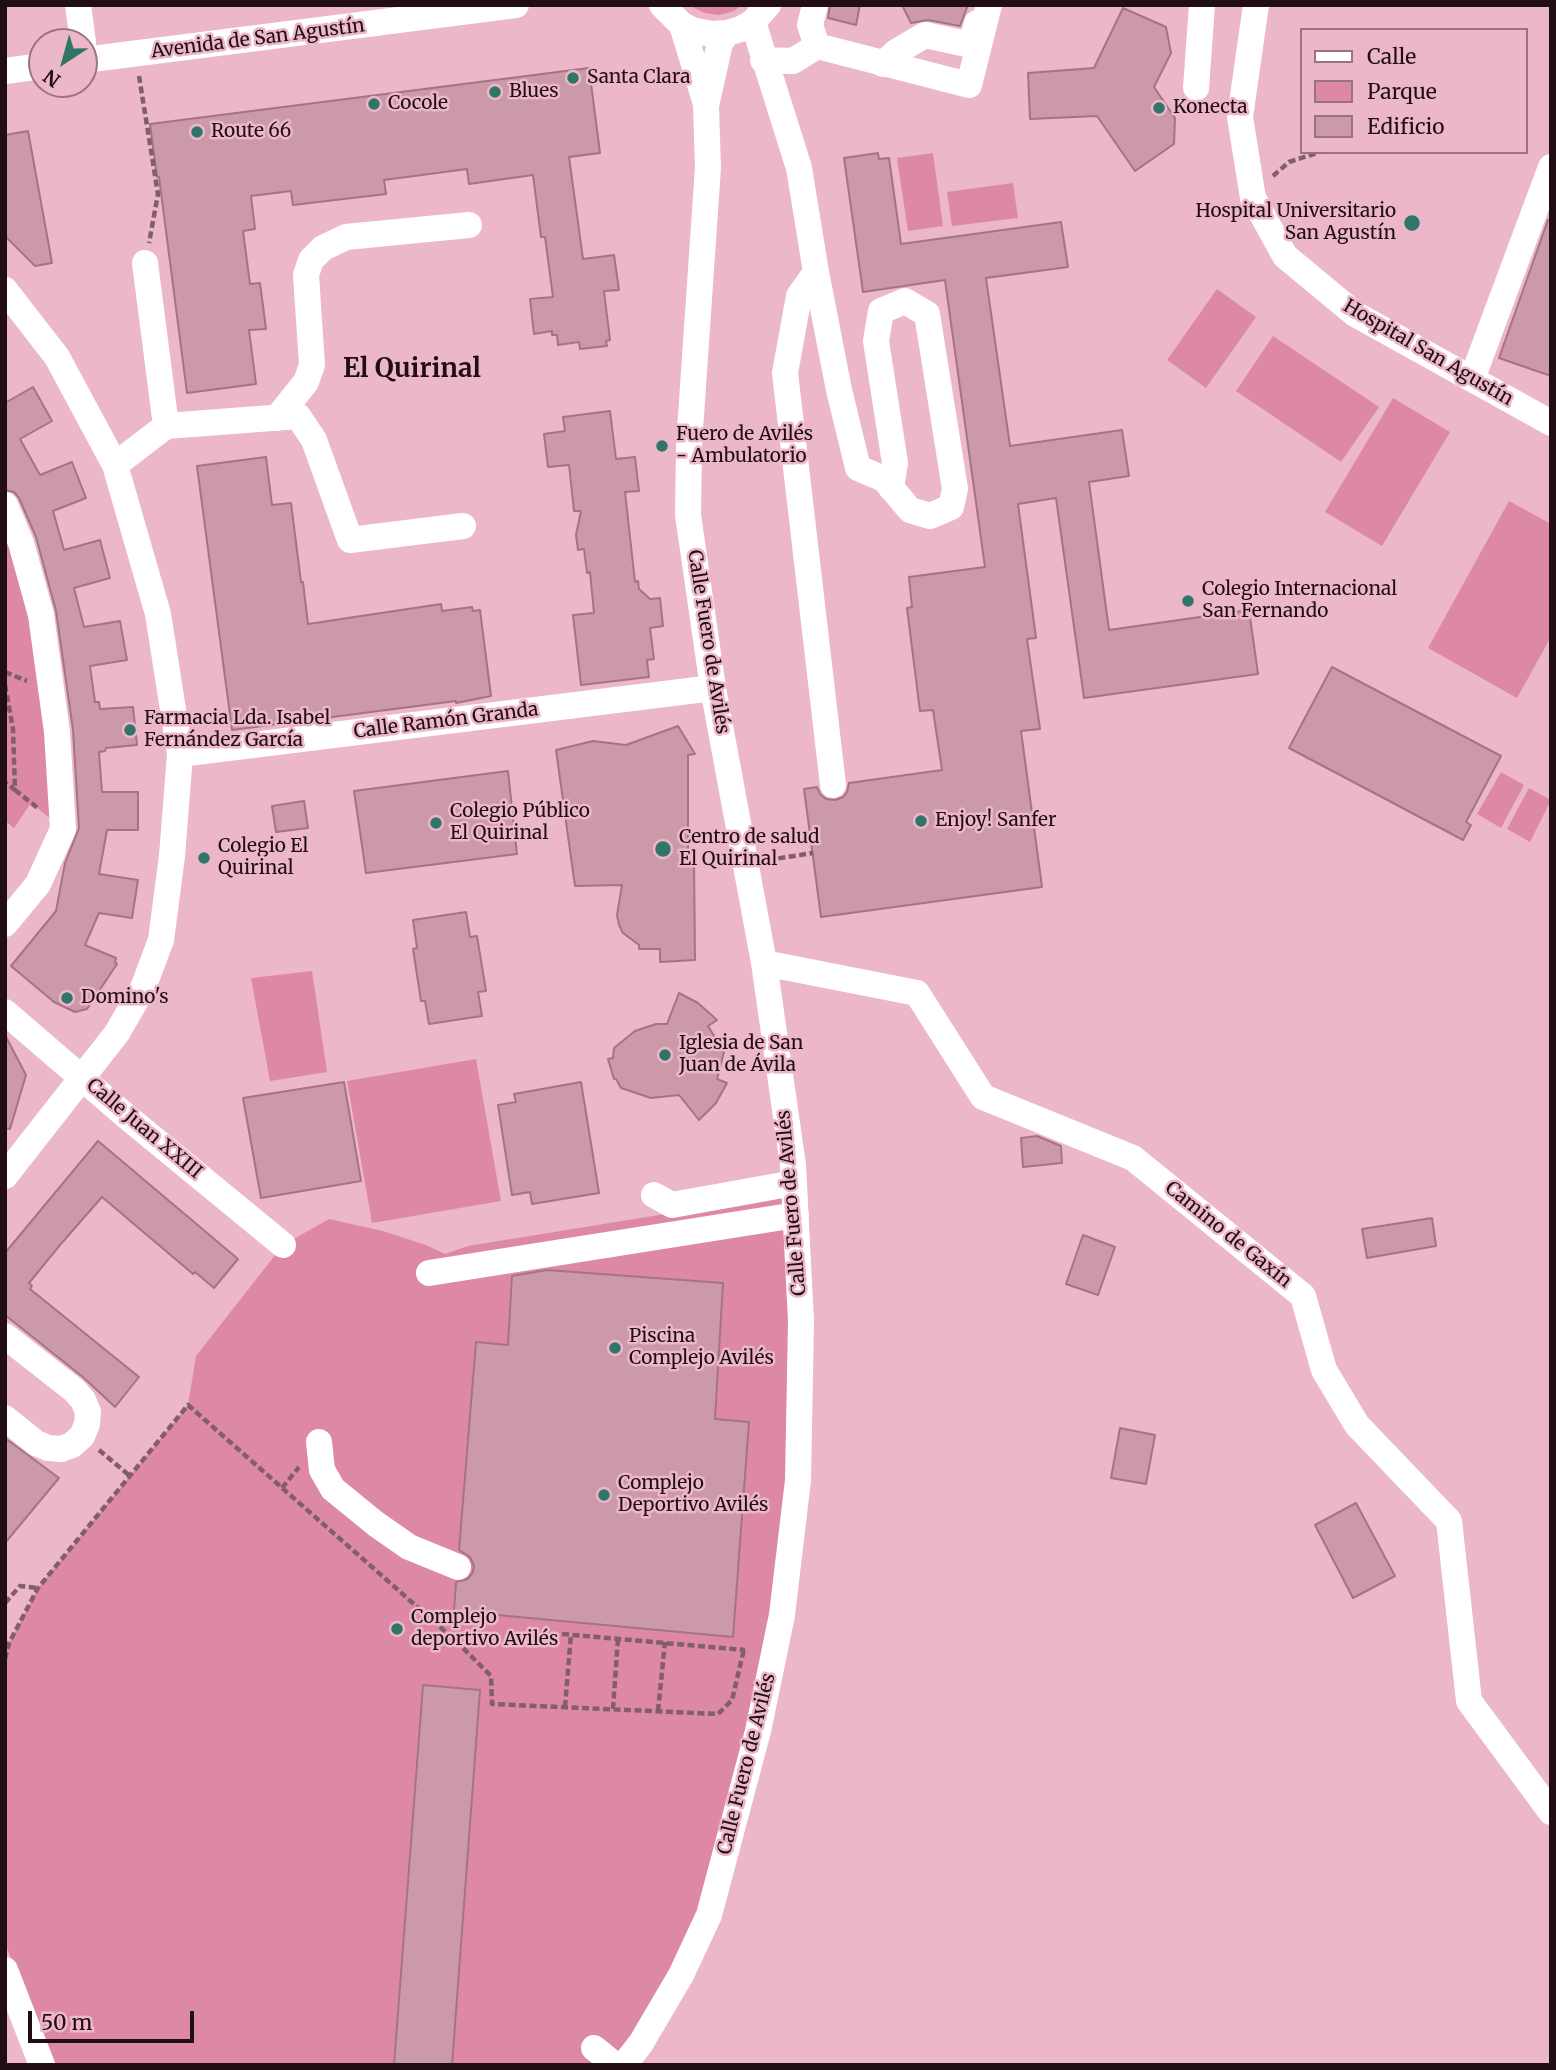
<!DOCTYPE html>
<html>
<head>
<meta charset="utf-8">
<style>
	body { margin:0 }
	#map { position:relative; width:1556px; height:2070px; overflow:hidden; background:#ecb7c8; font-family:Merriweather,serif }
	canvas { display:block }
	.frame { position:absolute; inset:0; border:7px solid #200e14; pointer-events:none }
	.legend { position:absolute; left:1300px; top:28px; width:228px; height:126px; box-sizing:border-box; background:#ecb7c8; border:2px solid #9a7380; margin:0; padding:9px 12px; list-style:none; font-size:21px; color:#200e14 }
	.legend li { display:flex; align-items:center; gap:14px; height:35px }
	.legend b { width:35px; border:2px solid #9a7380 }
	.north { position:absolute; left:28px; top:28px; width:70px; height:70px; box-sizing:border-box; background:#ecb7c8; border:2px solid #9a7380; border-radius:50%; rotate:216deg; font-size:19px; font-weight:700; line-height:28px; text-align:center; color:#200e14 }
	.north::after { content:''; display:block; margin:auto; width:24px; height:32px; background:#317568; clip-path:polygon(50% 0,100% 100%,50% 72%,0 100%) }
	.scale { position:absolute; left:28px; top:2011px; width:166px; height:32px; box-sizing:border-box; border:4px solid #200e14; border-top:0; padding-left:9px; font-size:21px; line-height:24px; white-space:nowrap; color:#200e14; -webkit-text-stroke:5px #ecb7c8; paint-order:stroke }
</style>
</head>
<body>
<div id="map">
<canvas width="1556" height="2070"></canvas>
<div class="frame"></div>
<ul class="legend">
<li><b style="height:9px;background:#fff"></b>Calle</li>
<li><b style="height:19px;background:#dd89a5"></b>Parque</li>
<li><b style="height:19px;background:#cc99a9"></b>Edificio</li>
</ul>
<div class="north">N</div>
<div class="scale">50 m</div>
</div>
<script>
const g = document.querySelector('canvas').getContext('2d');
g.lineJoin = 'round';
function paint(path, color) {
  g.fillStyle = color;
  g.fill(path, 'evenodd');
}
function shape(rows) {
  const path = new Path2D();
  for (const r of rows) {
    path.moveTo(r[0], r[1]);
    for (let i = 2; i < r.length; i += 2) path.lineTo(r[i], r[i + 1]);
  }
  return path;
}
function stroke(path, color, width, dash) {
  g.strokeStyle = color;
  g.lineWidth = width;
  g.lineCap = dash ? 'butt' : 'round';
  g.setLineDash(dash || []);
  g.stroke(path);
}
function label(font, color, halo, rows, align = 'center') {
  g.font = font + ' Merriweather,serif';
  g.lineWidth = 5;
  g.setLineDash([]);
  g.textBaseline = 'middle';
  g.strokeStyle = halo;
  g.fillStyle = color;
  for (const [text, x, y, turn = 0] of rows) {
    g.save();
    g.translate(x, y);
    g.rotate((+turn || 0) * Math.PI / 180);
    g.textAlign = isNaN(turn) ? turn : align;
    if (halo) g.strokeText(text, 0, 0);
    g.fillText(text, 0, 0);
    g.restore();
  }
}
paint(shape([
	[688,5,742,5,734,11,719,15,705,13],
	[933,153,943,226,908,231,897,158],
	[1013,183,1018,218,952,226,947,192],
	[1217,289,1256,317,1206,388,1167,360],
	[1273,336,1379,407,1341,462,1236,391],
	[1393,398,1450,432,1382,546,1325,512],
	[1509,501,1551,524,1551,637,1517,698,1428,648],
	[5,505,21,543,63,829,31,803,14,828,5,821],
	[1501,772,1524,785,1501,828,1477,814],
	[1529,788,1551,800,1530,842,1507,829],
	[312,971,327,1072,270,1081,251,978],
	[476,1059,501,1201,372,1223,347,1081],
	[794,1183,798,1480,709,1915,624,2065,53,2065,5,1943,5,1659,9,1643,38,1588,188,1405,196,1356,283,1245,329,1219,383,1231,426,1245,445,1254,468,1246,696,1209]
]), '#dd89a5');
const building = shape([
	[830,5,860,5,856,25,828,18,830,5],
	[902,5,968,5,960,26,928,20,911,23,902,5],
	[1123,8,1166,27,1171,53,1154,87,1175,118,1174,144,1135,171,1097,116,1030,119,1028,73,1094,68,1123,8],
	[589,68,600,153,569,157,583,259,614,255,619,290,604,291,610,340,606,341,607,346,580,349,579,342,558,345,557,335,552,335,552,331,534,334,530,299,553,297,545,237,541,237,533,175,469,184,467,169,384,180,386,194,293,205,291,191,251,196,255,229,243,231,250,284,260,283,266,329,249,330,256,384,187,393,159,177,157,177,150,124,589,68],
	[28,131,52,263,35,266,5,236,5,135,28,131],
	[878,153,879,159,889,158,901,244,1061,222,1068,267,986,278,1010,446,1122,430,1129,476,1089,482,1109,630,1249,610,1258,674,1084,698,1056,498,1018,504,1036,638,1027,639,1040,729,1021,731,1042,887,821,917,804,789,817,787,820,794,826,799,835,800,843,797,847,792,849,783,942,770,933,710,920,711,907,608,912,607,909,577,985,567,945,280,863,292,844,158,878,153],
	[1548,220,1551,220,1551,376,1499,358,1548,220],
	[33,387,52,421,20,439,40,475,72,462,86,498,53,511,64,550,100,540,110,578,74,588,84,627,120,621,127,660,90,666,95,702,99,702,100,709,133,707,137,745,106,748,105,751,99,752,102,792,138,792,138,830,107,830,99,874,138,880,132,918,99,913,85,945,116,958,115,962,117,964,87,1009,75,1012,54,1002,11,966,56,911,65,863,79,828,73,730,56,611,36,537,19,498,14,492,5,490,5,403,33,387],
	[610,411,616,459,635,457,639,491,625,492,635,582,638,581,639,589,650,599,660,598,663,626,650,628,654,659,647,660,649,677,581,685,573,615,594,613,590,572,587,573,584,549,578,550,576,535,581,511,574,511,569,465,548,467,544,434,565,431,563,417,610,411],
	[266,457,272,505,291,503,301,582,303,582,308,624,441,604,442,611,472,607,473,611,480,610,491,696,456,703,456,701,232,730,197,466,266,457],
	[1332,667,1501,756,1466,822,1471,825,1463,840,1289,748,1332,667],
	[678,726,695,754,688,755,688,860,694,859,695,960,660,962,660,949,639,949,639,945,623,933,619,925,617,915,622,885,575,886,556,750,593,741,626,745,678,726],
	[508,771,517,854,366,873,354,791,508,771],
	[304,801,308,828,276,832,272,806,304,801],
	[466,912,470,937,477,936,486,991,478,992,482,1016,429,1024,425,1001,421,1001,413,949,417,948,413,920,466,912],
	[679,993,698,1003,717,1020,708,1026,724,1052,717,1079,727,1083,716,1103,699,1120,679,1095,651,1098,621,1088,616,1079,614,1079,608,1059,613,1058,614,1048,635,1031,656,1024,667,1024,679,993],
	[5,1035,26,1075,10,1129,5,1128,5,1035],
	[344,1082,361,1181,261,1198,243,1098,344,1082],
	[581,1082,599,1193,532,1204,530,1192,512,1195,498,1105,516,1102,514,1094,581,1082],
	[1037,1136,1061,1146,1062,1163,1023,1167,1021,1138,1037,1136],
	[98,1141,238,1259,214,1288,195,1272,193,1274,102,1197,60,1245,29,1283,32,1286,30,1289,139,1377,115,1407,84,1378,5,1315,5,1253,98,1141],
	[1432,1218,1436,1246,1367,1258,1362,1229,1432,1218],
	[1083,1235,1115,1247,1098,1295,1066,1284,1083,1235],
	[547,1270,723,1283,715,1419,749,1422,733,1637,454,1611,456,1582,468,1579,473,1572,474,1566,470,1557,459,1550,476,1342,508,1345,512,1276,547,1270],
	[1120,1428,1155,1435,1146,1484,1111,1478,1120,1428],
	[5,1438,59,1478,5,1543,5,1438],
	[1356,1503,1395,1576,1353,1598,1315,1525,1356,1503],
	[423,1685,480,1690,452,2065,394,2065,423,1685]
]);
paint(building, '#cc99a9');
stroke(building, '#a57484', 2);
stroke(shape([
	[139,76,158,194,149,243],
	[1273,176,1289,162,1320,152],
	[5,672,27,681],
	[5,685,13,729,15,790,5,782],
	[15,790,39,809],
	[768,860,813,853],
	[99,1450,130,1476],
	[282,1488,299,1467],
	[5,1603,20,1586,38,1588],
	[562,1634,745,1650],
	[5,1659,9,1643,38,1588,188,1405,456,1641,491,1676,492,1704,718,1714,732,1700,744,1649],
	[565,1707,571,1634],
	[613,1709,618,1638],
	[658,1711,665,1642]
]), '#815e6a', 4.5, [7, 3.5]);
stroke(shape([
	[78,5,83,42],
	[662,5,682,25,692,30,711,34,727,33,741,29,753,22,768,5],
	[815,5,810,25,817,46,969,85,989,5],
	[1256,5,1240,117,1253,198,1285,256,1355,314,1551,423],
	[753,22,799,168,816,272,839,390,858,468,884,479,910,510,930,516,951,507,955,489,927,314,905,301,881,311,876,341,895,463,891,488],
	[682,25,706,104],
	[84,60,516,5],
	[763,60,793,61,817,46],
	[883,64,896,52,925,35,971,45,977,23],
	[5,71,42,66],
	[1196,88,1202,5],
	[816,272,799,296,785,373,833,785],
	[5,290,57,357,115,465,158,614,180,754,172,856,161,940,143,988,117,1033,5,1176],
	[1472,379,1551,167],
	[277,418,306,382,312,365,306,275,311,260,323,248,346,237,469,225],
	[166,426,298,416,314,440,350,540,463,526],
	[115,465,166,426,145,263],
	[5,505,21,543,41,615,57,732,63,829,38,884,5,924],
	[180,754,713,688],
	[764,963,917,993,983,1097,1133,1158,1303,1296,1324,1370,1357,1425,1449,1521,1469,1701,1551,1812],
	[5,1012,126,1116,283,1245],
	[654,1195,672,1205,794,1183],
	[429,1273,796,1215],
	[5,1336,74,1390,83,1400,88,1412,87,1424,82,1436,72,1445,61,1449,48,1448,36,1443,5,1418],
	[319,1442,322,1470,333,1489,376,1524,409,1547,458,1567],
	[5,1970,42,2065],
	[594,2048,615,2065],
	[624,2065,641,2043,681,1975,709,1915,758,1731,782,1615,798,1480,801,1321,793,1165,764,963,713,688,688,515,689,445,708,167,706,106,720,43,727,33]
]), '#fff', 26);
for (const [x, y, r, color] of [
	[573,78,7,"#317568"],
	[495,92,7,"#317568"],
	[374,104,7,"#317568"],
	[1159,108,7,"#317568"],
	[197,132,7,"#317568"],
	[1412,223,9,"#317568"],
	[662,446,7,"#317568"],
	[1188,601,7,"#317568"],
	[130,730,7,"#317568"],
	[921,821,7,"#317568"],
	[436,823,7,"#317568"],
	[663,849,9,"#317568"],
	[204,858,7,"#317568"],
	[67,998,7,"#317568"],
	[665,1055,7,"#317568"],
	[615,1348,7,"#317568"],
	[604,1495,7,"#317568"],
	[397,1629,7,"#317568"]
]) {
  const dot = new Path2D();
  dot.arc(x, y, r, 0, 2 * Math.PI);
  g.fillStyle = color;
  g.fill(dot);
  stroke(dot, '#ecb7c8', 2.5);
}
label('19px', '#200e14', '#ecb7c8', [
	["Avenida de San Agustín",258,39,-7],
	["Hospital San Agustín",1428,353,30],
	["Calle Fuero de Avilés",708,642,81],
	["Calle Ramón Granda",446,721,-7],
	["Calle Juan XXIII",144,1129,40],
	["Calle Fuero de Avilés",792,1203,-95],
	["Camino de Gaxín",1228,1235,39],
	["Calle Fuero de Avilés",747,1764,-76]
]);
label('19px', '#200e14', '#ecb7c8', [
	["Santa Clara",587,78],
	["Blues",509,92],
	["Cocole",388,104],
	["Konecta",1173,108],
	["Route 66",211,132],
	["Hospital Universitario",1396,212,"right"],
	["San Agustín",1396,234,"right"],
	["Fuero de Avilés",676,435],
	["- Ambulatorio",676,457],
	["Colegio Internacional",1202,590],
	["San Fernando",1202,612],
	["Farmacia Lda. Isabel",144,719],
	["Fernández García",144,741],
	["Colegio Público",450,812],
	["El Quirinal",450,834],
	["Enjoy! Sanfer",935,821],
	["Centro de salud",679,838],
	["El Quirinal",679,860],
	["Colegio El",218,847],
	["Quirinal",218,869],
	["Domino's",81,998],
	["Iglesia de San",679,1044],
	["Juan de Ávila",679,1066],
	["Piscina",629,1337],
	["Complejo Avilés",629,1359],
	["Complejo",618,1484],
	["Deportivo Avilés",618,1506],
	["Complejo",411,1618],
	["deportivo Avilés",411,1640]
], 'left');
label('bold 26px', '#200e14', '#ecb7c8', [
	["El Quirinal",412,370]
]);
</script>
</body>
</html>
